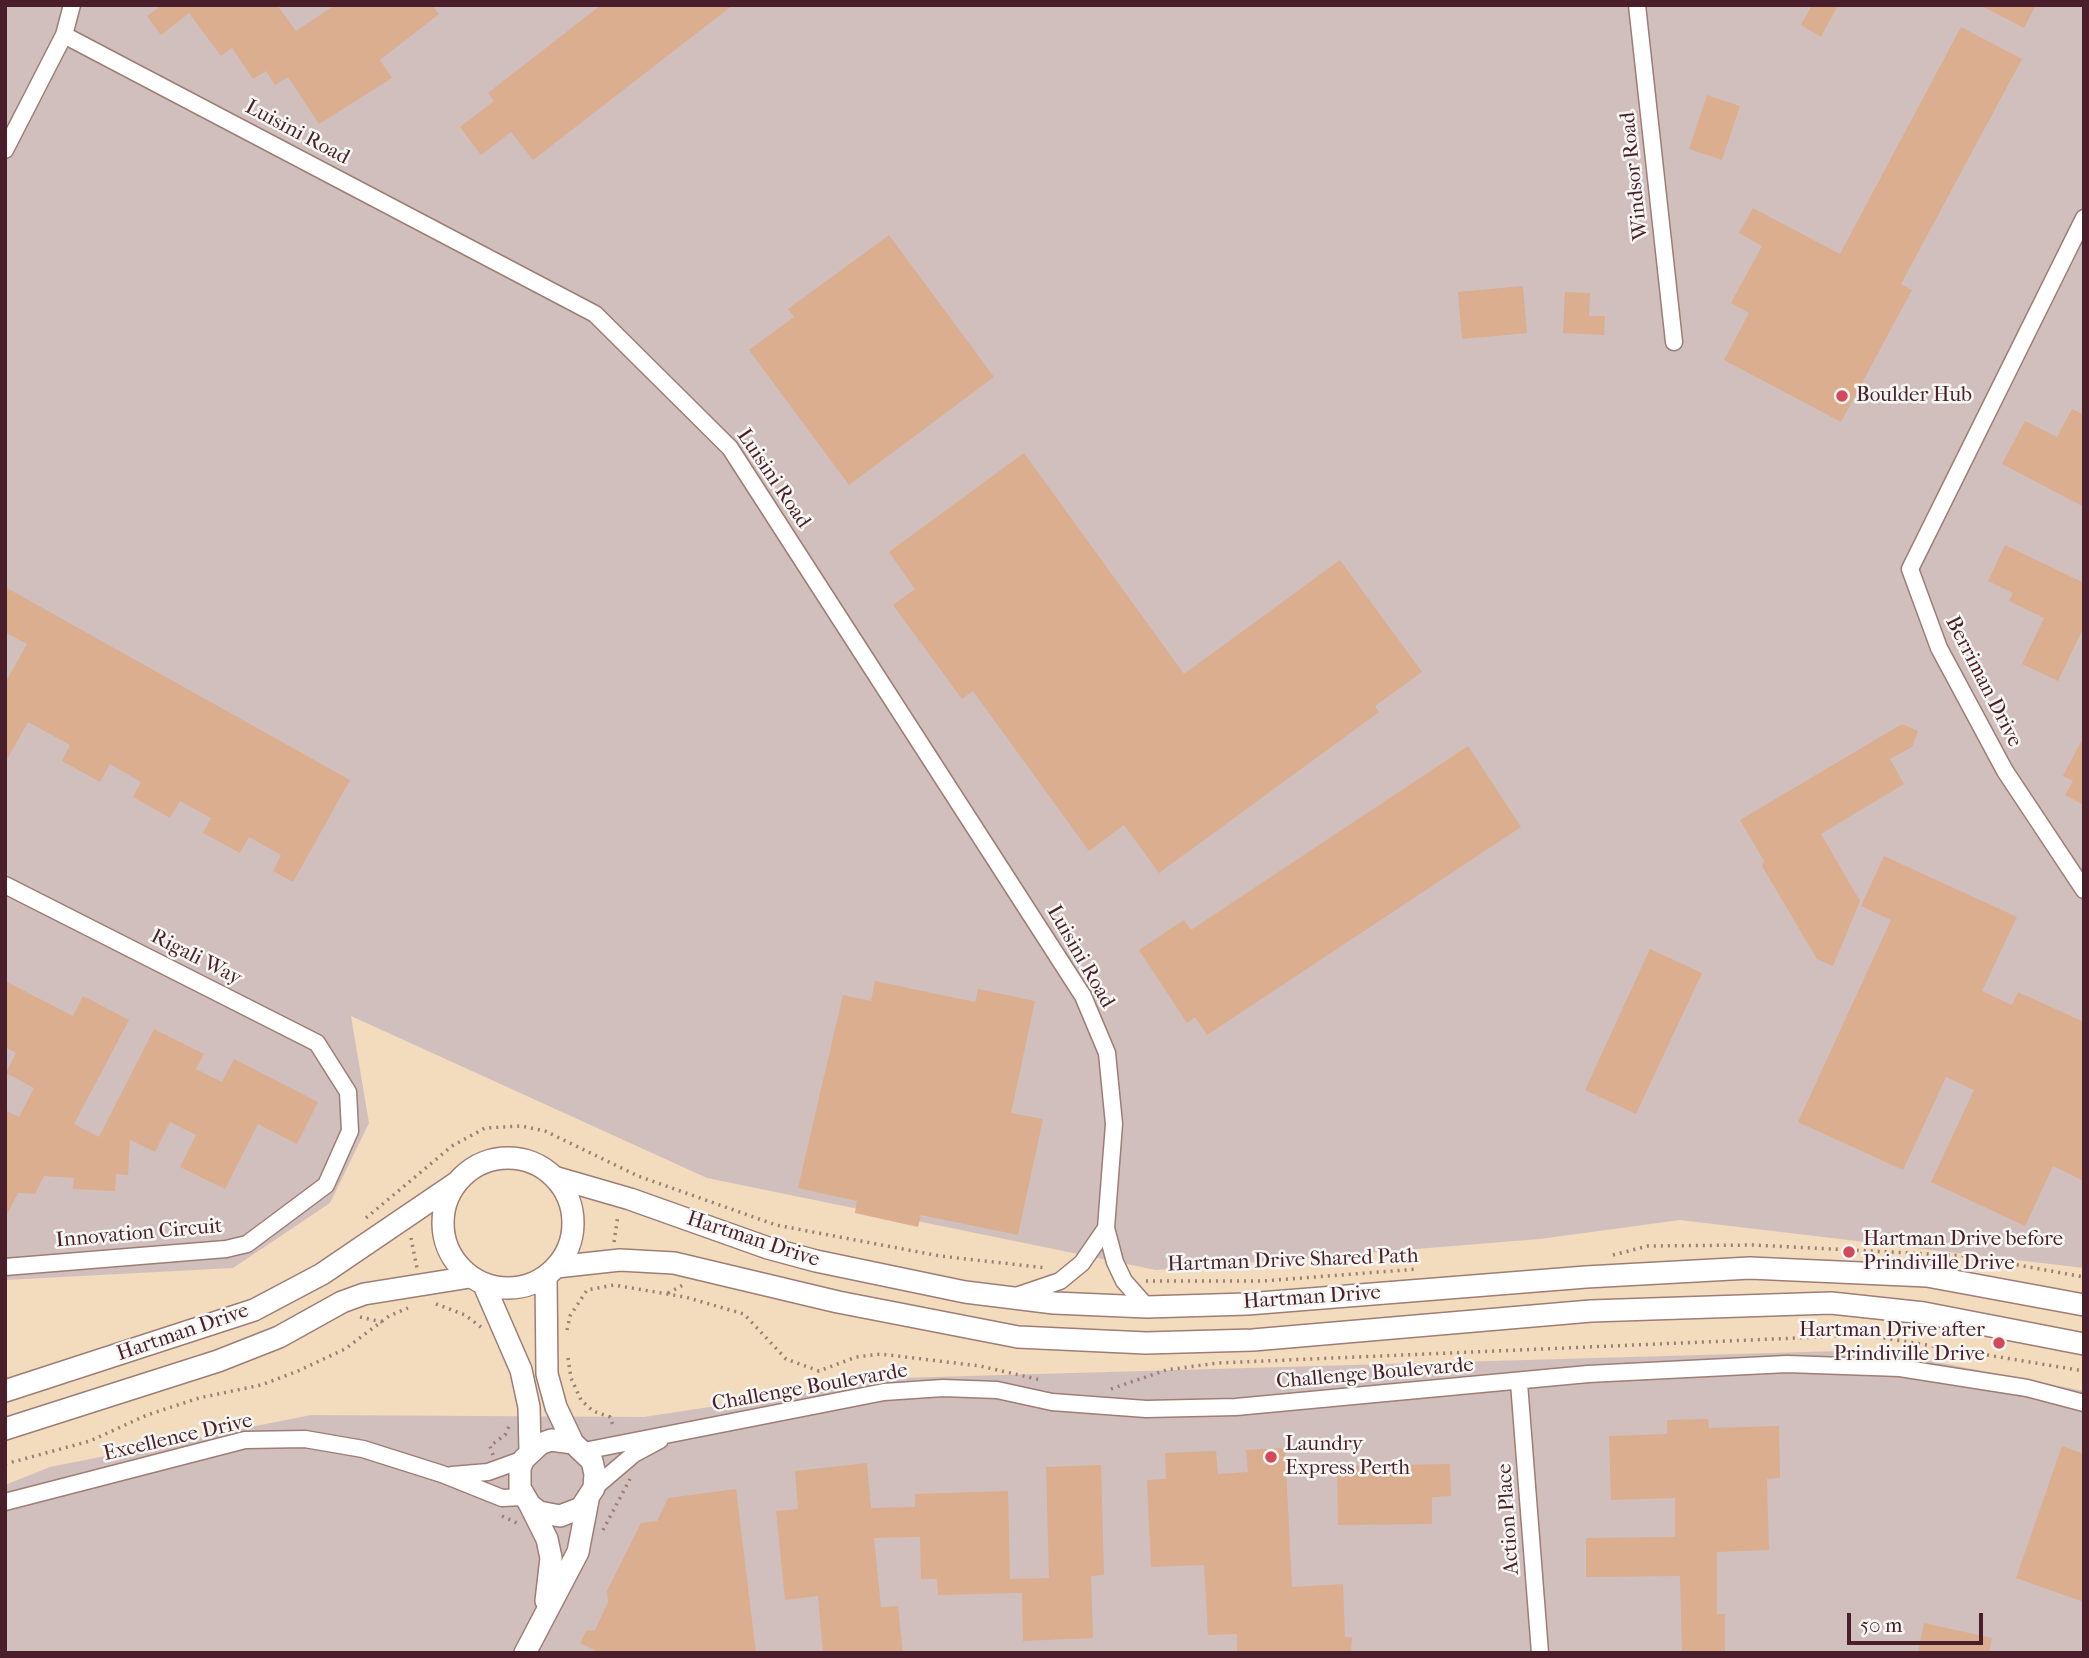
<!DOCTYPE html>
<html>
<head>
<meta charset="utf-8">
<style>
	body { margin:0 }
	#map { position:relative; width:2089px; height:1658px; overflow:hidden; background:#f3dbbd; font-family:"IM FELL French Canon",serif }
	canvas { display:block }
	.frame { position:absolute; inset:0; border:7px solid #4a1f2b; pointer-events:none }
	.scale { position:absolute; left:1847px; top:1613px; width:136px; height:32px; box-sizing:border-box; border:4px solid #4a1f2b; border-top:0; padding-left:9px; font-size:21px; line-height:24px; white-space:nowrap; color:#4a1f2b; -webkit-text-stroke:5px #f6f6f2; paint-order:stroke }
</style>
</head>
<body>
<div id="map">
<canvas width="2089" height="1658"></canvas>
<div class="frame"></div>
<div class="scale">50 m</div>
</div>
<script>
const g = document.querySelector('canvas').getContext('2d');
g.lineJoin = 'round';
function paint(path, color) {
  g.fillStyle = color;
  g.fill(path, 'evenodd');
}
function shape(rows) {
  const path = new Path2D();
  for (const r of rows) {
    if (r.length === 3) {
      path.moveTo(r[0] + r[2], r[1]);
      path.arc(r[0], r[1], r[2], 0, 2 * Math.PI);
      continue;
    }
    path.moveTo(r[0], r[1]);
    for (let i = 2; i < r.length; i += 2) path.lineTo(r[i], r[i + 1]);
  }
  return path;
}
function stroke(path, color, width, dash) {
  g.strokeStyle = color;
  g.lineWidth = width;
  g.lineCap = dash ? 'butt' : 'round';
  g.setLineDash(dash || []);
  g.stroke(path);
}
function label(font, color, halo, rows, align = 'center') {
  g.font = font + ' "IM FELL French Canon",serif';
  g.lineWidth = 5;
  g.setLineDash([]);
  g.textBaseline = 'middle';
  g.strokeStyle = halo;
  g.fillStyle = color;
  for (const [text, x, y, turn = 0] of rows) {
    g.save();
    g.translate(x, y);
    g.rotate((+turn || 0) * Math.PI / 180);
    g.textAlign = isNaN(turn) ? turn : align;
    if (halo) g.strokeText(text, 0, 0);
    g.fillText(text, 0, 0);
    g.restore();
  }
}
paint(shape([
	[5,5,2084,5,2084,1268,1680,1220,1540,1239,1156,1270,707,1178,351,1016,369,1123,330,1203,233,1268,5,1280],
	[1875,1350,2084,1391,2084,1653,5,1653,5,1485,50,1467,311,1415,644,1417,899,1378]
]), '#d1bfbe');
paint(shape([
	[162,5,277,5,296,31,335,5,432,5,439,14,380,60,392,78,319,124,288,77,275,85,266,71,253,79,232,48,221,56,189,13,161,35,147,16],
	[601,5,733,5,533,160,511,132,481,155,460,127,494,101,488,93],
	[1812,5,1838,5,1821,37,1801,25],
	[1980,5,2036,5,2024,28],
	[1961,27,2022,59,1901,284,1912,290,1841,422,1724,360,1749,313,1731,303,1762,246,1739,233,1753,208,1840,254],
	[1707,95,1740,106,1722,160,1689,149],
	[889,235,994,377,849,485,749,350,794,317,788,309],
	[1523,286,1527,333,1462,339,1458,292],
	[1565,292,1590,293,1589,316,1605,316,1604,335,1563,333],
	[2072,409,2084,415,2084,507,2002,464,2025,421,2057,437],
	[1024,453,1184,674,1340,560,1422,672,1375,706,1379,712,1159,873,1124,825,1089,851,973,691,962,699,893,605,915,589,889,552],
	[2005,545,2084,583,2084,626,2058,681,2022,664,2044,618,2009,601,2013,593,1988,581],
	[5,587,350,780,293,882,273,871,281,855,249,837,240,853,203,833,211,818,180,801,170,818,133,797,141,782,110,764,100,782,62,761,70,745,28,722,5,763,5,683,27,644,5,632],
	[1902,724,1918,731,1912,747,1890,759,1904,784,1821,834,1860,901,1833,966,1817,959,1762,866,1764,861,1740,820],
	[2084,736,2084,805,2065,795,2073,781,2063,776],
	[1468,746,1521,827,1207,1035,1195,1017,1187,1023,1139,950,1184,920,1191,930],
	[1884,856,2017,917,1982,991,2012,1005,2018,992,2084,1022,2084,1181,2053,1166,2025,1226,1931,1182,1974,1090,1946,1077,1903,1170,1798,1122,1891,920,1861,906],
	[1650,949,1702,973,1636,1114,1585,1090],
	[5,981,73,1016,83,996,129,1020,74,1124,99,1137,154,1029,204,1054,196,1069,222,1082,234,1059,318,1102,297,1144,258,1124,225,1189,180,1167,196,1135,170,1122,155,1152,130,1140,128,1175,116,1174,115,1191,73,1189,74,1178,44,1176,35,1194,18,1193,5,1218,5,1110,19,1117,34,1088,6,1073,16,1053,5,1047],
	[875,981,975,1002,978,989,1035,1001,1011,1113,1043,1119,1018,1235,921,1215,918,1227,855,1213,857,1201,798,1188,843,995,871,1001],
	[1708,1419,1709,1428,1779,1426,1780,1478,1767,1479,1769,1550,1717,1552,1717,1614,1725,1614,1725,1653,1682,1653,1680,1576,1586,1577,1586,1538,1675,1537,1675,1498,1611,1500,1609,1436,1667,1434,1667,1420],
	[2062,1446,2084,1454,2084,1602,2016,1578],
	[1285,1448,1292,1587,1343,1584,1345,1637,1352,1637,1351,1653,1237,1653,1237,1634,1208,1635,1204,1565,1151,1567,1147,1480,1166,1479,1165,1453,1216,1451,1218,1474,1248,1472,1246,1450],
	[867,1463,871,1508,915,1507,915,1494,1008,1491,1010,1579,1049,1578,1046,1467,1101,1465,1104,1575,1091,1576,1093,1638,1023,1641,1022,1593,938,1595,937,1579,921,1579,920,1537,874,1538,881,1607,898,1606,903,1653,823,1653,818,1596,785,1600,776,1511,798,1509,795,1471],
	[1450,1464,1451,1496,1432,1497,1432,1524,1338,1525,1337,1466],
	[736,1489,756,1653,600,1653,580,1643,586,1631,595,1630,608,1602,607,1591,641,1523,657,1521,668,1498],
	[1924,1623,1992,1638,1989,1653,1918,1653]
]), '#daae8f');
const street = shape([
	[1637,5,1674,342],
	[64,35,595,314,730,448,1083,996,1107,1053,1114,1124,1106,1228,1115,1262,1124,1281,1147,1307],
	[5,150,64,35,72,5],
	[2084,218,1910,569,1939,648,2005,771,2084,890],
	[5,885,317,1043,348,1092,350,1131,326,1185,247,1244,226,1249,5,1267],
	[1013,1297,1060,1281,1082,1263,1106,1228],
	[1519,1383,1540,1653],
	[584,1451,884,1392,943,1388,997,1390,1052,1402,1146,1409,1236,1407,1588,1374,1787,1364,1900,1368,2027,1388,2084,1403],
	[452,1475,488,1472,524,1459],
	[594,1488,634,1454,660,1440],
	[5,1502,245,1440,305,1439,363,1449,442,1474,502,1498,524,1497]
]);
const secondary = shape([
	[508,1223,65],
	[554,1177,630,1199,768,1248,816,1261,965,1292,1054,1303,1147,1307,1247,1304,1586,1277,1750,1268,1927,1276,2084,1305],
	[556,1267,620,1260,674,1263,838,1302,1018,1337,1146,1343,1253,1340,1591,1311,1831,1303,1924,1313,2084,1344],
	[546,1276,547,1374,556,1407,573,1443,592,1461,595,1474,594,1488,581,1508,560,1516,539,1512,530,1505,520,1488,520,1468,524,1459,540,1444,551,1440,573,1443],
	[484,1285,521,1370,529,1407,530,1451],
	[5,1391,254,1310,322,1274,456,1183],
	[5,1429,218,1361,279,1337,342,1302,364,1294,470,1277],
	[530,1505,547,1539,551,1558,546,1601],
	[525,1653,578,1552,588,1500]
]);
stroke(street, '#9e7d74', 19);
stroke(secondary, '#9e7d74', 24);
stroke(shape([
	[366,1218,452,1146,485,1128,521,1126,545,1131,638,1176,776,1225,940,1256,1047,1268],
	[411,1238,417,1268],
	[614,1242,618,1215],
	[1613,1255,1648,1246,1753,1245,1968,1256,2084,1277],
	[1146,1281,1263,1281,1418,1269],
	[668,1293,683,1285],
	[436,1304,465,1315,481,1327],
	[360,1317,382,1322],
	[567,1330,570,1316,587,1290,614,1285,685,1297,744,1314,786,1359,819,1371,856,1357,881,1354,980,1366,1041,1380],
	[568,1358,571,1378,581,1400,593,1411,610,1417,614,1428],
	[1111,1389,1166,1370,1218,1363,1866,1335,2084,1371],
	[493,1455,490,1446,505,1435,509,1426],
	[5,1464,90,1441,147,1415,199,1398,261,1385,298,1371,345,1349,389,1316,408,1308],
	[502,1516,517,1523],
	[603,1530,630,1479]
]), '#9e7d74', 3.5, [2, 5]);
stroke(street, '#fff', 16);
stroke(secondary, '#fff', 21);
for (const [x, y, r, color] of [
	[1842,396,7,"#d1495b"],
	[1849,1252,7,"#d1495b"],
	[1999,1343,7,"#d1495b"],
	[1271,1457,7,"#d1495b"]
]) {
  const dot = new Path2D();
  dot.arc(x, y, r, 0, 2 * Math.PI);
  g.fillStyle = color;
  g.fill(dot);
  stroke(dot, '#f6f6f2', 2.5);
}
label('21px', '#4a1f2b', '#f6f6f2', [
	["Luisini Road",297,133,28],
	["Windsor Road",1635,176,-96],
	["Luisini Road",773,479,56],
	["Berriman Drive",1983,682,63],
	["Luisini Road",1080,957,60],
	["Rigali Way",196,958,27],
	["Innovation Circuit",139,1234,-5],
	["Hartman Drive",753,1240,18],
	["Hartman Drive Shared Path",1293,1261,-2],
	["Hartman Drive",1312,1298,-4],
	["Hartman Drive",183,1333,-19],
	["Challenge Boulevarde",1375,1374,-5],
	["Challenge Boulevarde",810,1388,-10],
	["Excellence Drive",178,1438,-13],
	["Action Place",1509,1519,-94]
]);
label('21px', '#4a1f2b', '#f6f6f2', [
	["Boulder Hub",1856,396],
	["Hartman Drive before",1863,1240],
	["Prindiville Drive",1863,1264],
	["Hartman Drive after",1985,1331,"right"],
	["Prindiville Drive",1985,1355,"right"],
	["Laundry",1285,1445],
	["Express Perth",1285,1469]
], 'left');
</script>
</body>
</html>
